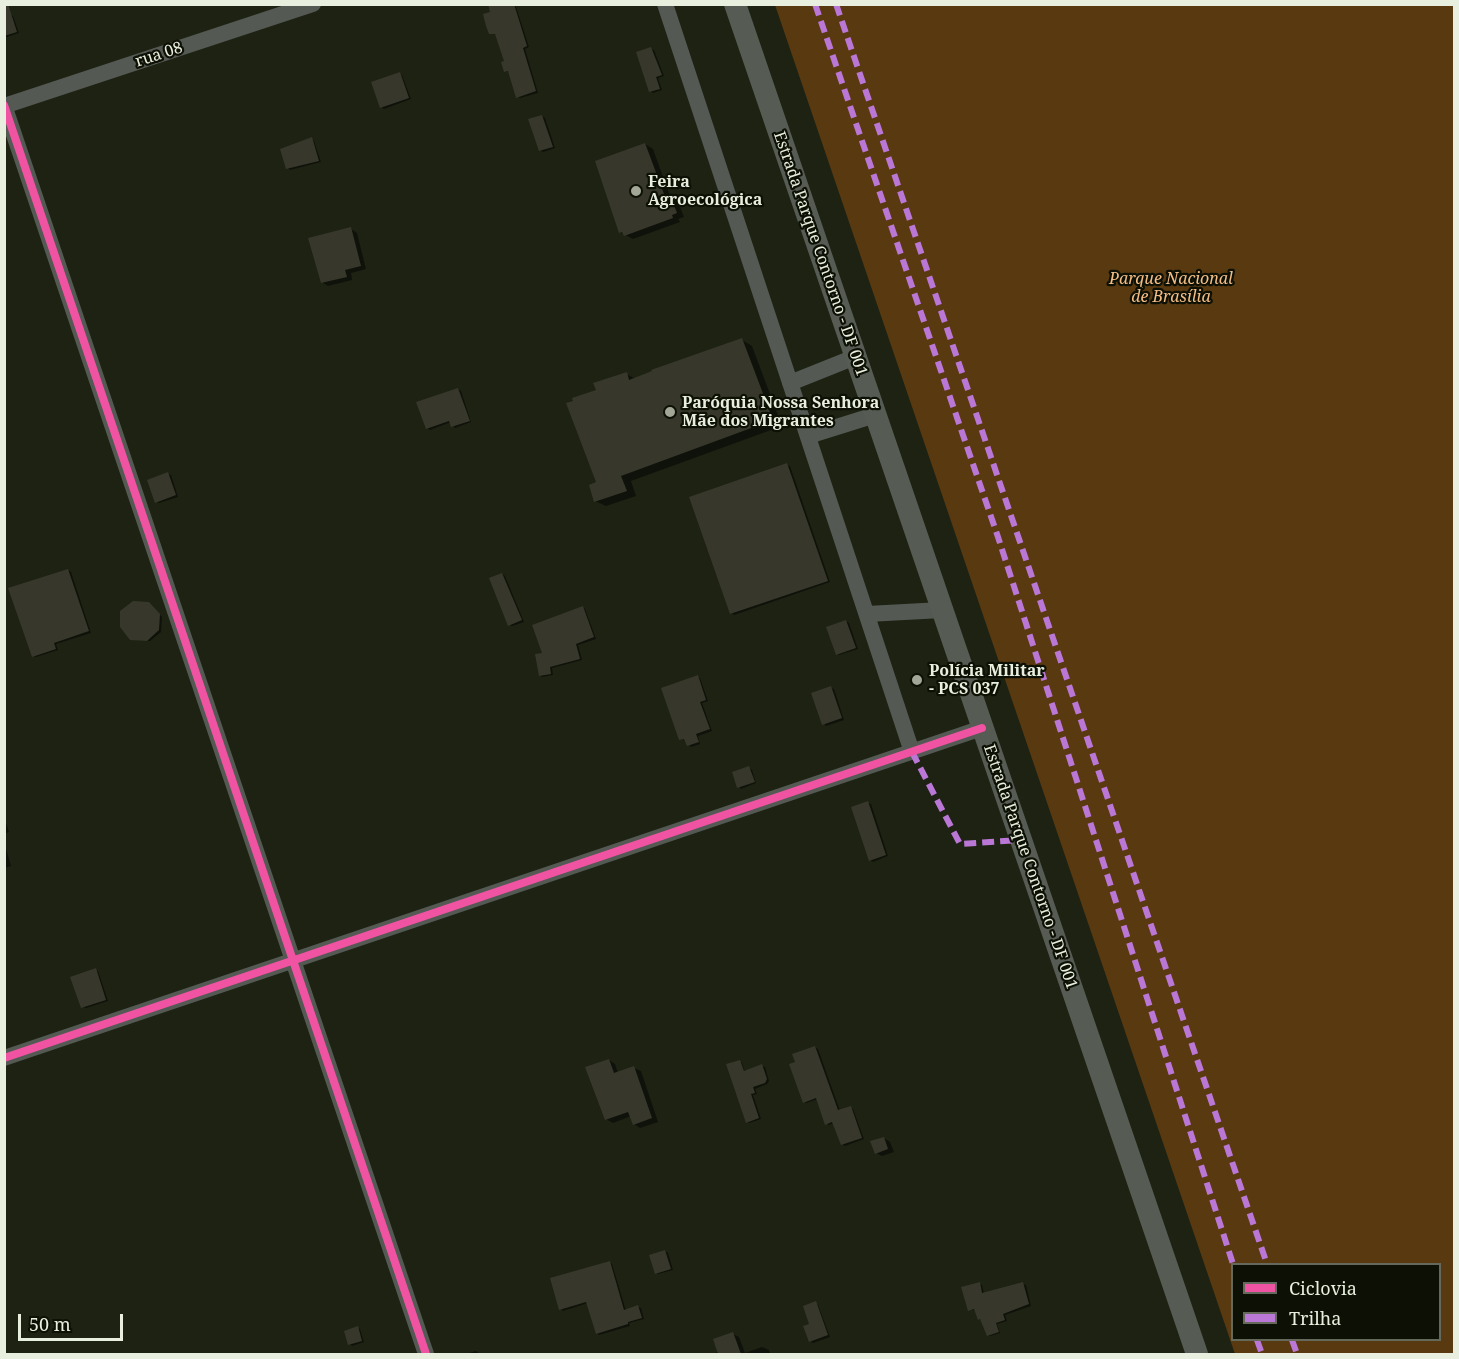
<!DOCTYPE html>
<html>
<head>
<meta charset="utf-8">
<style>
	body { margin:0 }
	#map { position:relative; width:1459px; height:1359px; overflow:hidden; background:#1d2213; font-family:"Noto Serif",serif }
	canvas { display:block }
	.frame { position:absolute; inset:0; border:6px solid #e9efde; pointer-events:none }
	.legend { position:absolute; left:1231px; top:1263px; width:210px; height:78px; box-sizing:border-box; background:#0c1005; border:2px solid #64695c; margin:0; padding:8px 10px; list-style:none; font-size:18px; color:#e9efde }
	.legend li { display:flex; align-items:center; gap:12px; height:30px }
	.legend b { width:30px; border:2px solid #64695c }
	.scale { position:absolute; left:18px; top:1314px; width:105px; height:27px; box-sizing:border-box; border:3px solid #e9efde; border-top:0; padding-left:8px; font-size:18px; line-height:21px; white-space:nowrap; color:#e9efde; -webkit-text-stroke:4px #0c1005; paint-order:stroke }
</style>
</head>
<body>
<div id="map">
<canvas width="1459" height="1359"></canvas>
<div class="frame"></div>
<ul class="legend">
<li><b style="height:8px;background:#f153a3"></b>Ciclovia</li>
<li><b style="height:8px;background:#ba77d6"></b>Trilha</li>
</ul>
<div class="scale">50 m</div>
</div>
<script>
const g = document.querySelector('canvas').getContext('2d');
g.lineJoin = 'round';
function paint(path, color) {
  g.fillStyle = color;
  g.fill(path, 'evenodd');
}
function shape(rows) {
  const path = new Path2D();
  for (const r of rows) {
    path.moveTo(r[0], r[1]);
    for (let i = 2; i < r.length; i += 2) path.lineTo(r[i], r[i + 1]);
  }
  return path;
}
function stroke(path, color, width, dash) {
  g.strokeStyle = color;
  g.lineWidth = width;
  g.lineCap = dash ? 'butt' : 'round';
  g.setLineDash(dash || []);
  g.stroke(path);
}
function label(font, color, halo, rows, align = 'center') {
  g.font = font + ' "Noto Serif",serif';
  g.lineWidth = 4.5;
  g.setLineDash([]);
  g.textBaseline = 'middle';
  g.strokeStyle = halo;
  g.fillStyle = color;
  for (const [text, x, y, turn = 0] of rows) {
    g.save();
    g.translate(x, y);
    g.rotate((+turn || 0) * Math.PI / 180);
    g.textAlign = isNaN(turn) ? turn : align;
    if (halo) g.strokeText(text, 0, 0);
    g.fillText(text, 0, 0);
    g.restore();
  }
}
paint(shape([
	[775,5,1454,5,1454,1354,1235,1354],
	[1232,1264,1440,1264,1440,1340,1232,1340]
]), '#593910');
paint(shape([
	[489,4,515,4,529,47,525,49,538,93,520,98,518,97,510,72,505,71,506,62,497,35,490,33,492,13],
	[11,15,13,16,19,33,4,38,4,17],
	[651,49,654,50,664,76,658,78,662,90,653,93,651,91],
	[400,74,402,75,411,99,384,109,381,107],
	[542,116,545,118,555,148,543,152,540,150],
	[312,139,314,141,321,162,290,170,288,168],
	[645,144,653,149,672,202,680,207,684,217,678,219,680,222,633,239,620,232],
	[351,229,357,233,366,269,351,273,352,280,328,286,322,282],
	[742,340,752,346,782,426,631,481,636,496,606,506,595,501,598,483,598,391,626,374,636,379],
	[458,389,461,391,471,422,455,428,451,422,430,430,427,428],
	[787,465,790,466,830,582,734,615,731,613],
	[168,474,171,475,178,497,159,503,156,502],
	[68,570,71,572,91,633,56,644,58,650,36,657,33,656],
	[502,574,505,576,524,622,512,626,509,625],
	[151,605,162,617,161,632,150,641,134,640,131,639],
	[583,607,585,609,596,639,578,645,582,660,552,668,553,675,542,677,540,675,544,654],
	[846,621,849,623,858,649,839,655,837,654],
	[697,677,700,678,708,701,702,703,712,731,698,736,700,744,691,747,686,740,680,739],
	[831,688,834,689,844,720,826,726,824,724],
	[749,768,752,770,756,783,741,789,739,787],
	[868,803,871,804,888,856,873,862,870,860],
	[4,818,9,832,4,834],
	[4,842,11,866,4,868],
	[95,970,98,971,108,1001,86,1008,83,1007],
	[815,1047,818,1049,840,1111,850,1108,853,1109,864,1139,845,1146,842,1144,834,1123,829,1125,827,1124,818,1099,806,1103,804,1102,797,1063],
	[609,1060,615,1064,618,1073,634,1068,641,1071,658,1122,640,1128,634,1124,631,1116,613,1123,606,1119],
	[739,1061,742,1063,745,1072,762,1066,765,1067,769,1081,767,1084,755,1089,757,1094,753,1095,761,1119,749,1123,747,1122],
	[884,1138,890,1142,894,1152,882,1156,876,1153],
	[665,1251,668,1253,673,1270,658,1274,656,1273],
	[610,1262,612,1264,626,1311,638,1307,641,1308,644,1319,629,1323,630,1326,599,1335,597,1333,588,1303,563,1311,561,1309],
	[979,1283,982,1285,984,1294,1023,1284,1026,1285,1031,1306,1005,1315,1007,1321,997,1324,1000,1333,990,1336,988,1335,982,1321,979,1319,976,1310,969,1310],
	[816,1303,818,1305,830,1337,813,1343,810,1341],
	[357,1328,360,1329,364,1342,352,1346,350,1344],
	[733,1334,739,1337,745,1353,762,1347,769,1350,770,1354,715,1354],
	[476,1351,480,1354,466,1354]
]), '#0007');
paint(shape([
	[4,4,8,4,17,32,4,36],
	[488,4,514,4,527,46,523,48,536,91,516,98,508,71,504,72,501,62,504,61,495,34,489,34,486,26,483,14,490,12],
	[651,47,662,75,656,77,660,89,649,92,636,52],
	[400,72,409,98,380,108,371,82],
	[542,115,553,147,539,151,528,119],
	[312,137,319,161,286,169,280,149],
	[645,143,667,202,672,200,677,213,672,215,673,218,624,236,622,232,619,233,595,161],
	[351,227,361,266,345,270,347,277,321,283,308,238],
	[742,338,773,420,621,476,627,491,594,502,589,485,596,482,566,403,573,401,572,398,596,390,593,383,627,372,629,380,652,371,651,370],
	[458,388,470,421,451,427,449,421,426,429,416,402],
	[787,463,828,581,730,614,689,497],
	[168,472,176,495,155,503,147,480],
	[68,569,89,631,54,643,56,649,32,657,8,588],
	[502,573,522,620,508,626,489,578],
	[133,601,149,602,160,614,159,630,147,641,130,640,120,627,120,611],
	[583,606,594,637,576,644,580,659,550,667,551,674,539,676,535,654,542,653,532,625],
	[846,620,856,648,836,655,826,627],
	[698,675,706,700,700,702,710,729,696,734,699,742,687,746,684,739,679,740,661,688],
	[831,686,842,718,822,725,811,693],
	[749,766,755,782,737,788,732,772],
	[868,801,886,855,869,861,851,807],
	[96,968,106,1000,81,1008,70,977],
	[815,1046,838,1110,851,1106,862,1138,841,1145,832,1122,825,1125,816,1098,803,1103,789,1064,795,1062,792,1054],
	[609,1059,614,1073,634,1066,652,1118,633,1125,628,1112,605,1120,585,1067],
	[740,1060,744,1071,762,1064,767,1079,765,1083,753,1087,755,1093,751,1094,759,1118,746,1123,726,1064],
	[884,1137,888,1149,875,1154,870,1141],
	[665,1250,671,1269,655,1274,649,1255],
	[610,1261,624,1310,638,1305,642,1318,628,1322,628,1324,596,1334,586,1302,559,1310,550,1278],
	[980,1282,982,1293,1023,1282,1029,1304,1003,1314,1005,1320,996,1323,999,1332,987,1336,980,1319,978,1320,974,1309,968,1311,961,1287],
	[816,1301,828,1335,809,1342,803,1326,809,1324,803,1306],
	[358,1326,362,1341,348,1345,344,1331],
	[733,1332,741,1354,718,1354,713,1339]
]), '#37382b');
stroke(shape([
	[665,4,912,752],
	[4,105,426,1354],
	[4,106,313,4],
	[790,383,855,357],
	[808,436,875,415],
	[867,614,942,610],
	[4,1058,982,728]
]), '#545953', 16);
stroke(shape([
	[735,4,1197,1354]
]), '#565b53', 22);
stroke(shape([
	[815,4,998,537,1233,1264],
	[836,4,1267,1264],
	[912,752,960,844,1020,840],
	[1257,1340,1262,1354],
	[1292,1340,1297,1354]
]), '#ba77d6', 6, [12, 6]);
stroke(shape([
	[4,105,426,1354],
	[4,1058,982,728]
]), '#f153a3', 8);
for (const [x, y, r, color] of [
	[636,191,6,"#a2a797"],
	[670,412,6,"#a2a797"],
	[917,680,6,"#a2a797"]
]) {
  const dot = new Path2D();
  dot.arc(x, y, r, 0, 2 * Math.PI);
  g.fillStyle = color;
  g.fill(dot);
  stroke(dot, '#0c1005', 2);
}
label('16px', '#e9efde', '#0c1005', [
	["rua 08",159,55,-18],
	["Estrada Parque Contorno - DF 001",820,254,71],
	["Estrada Parque Contorno - DF 001",1030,867,71]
]);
label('bold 16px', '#e9efde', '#0c1005', [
	["Feira",648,182],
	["Agroecológica",648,200],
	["Paróquia Nossa Senhora",682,403],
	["Mãe dos Migrantes",682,421],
	["Polícia Militar",929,671],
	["- PCS 037",929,689]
], 'left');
label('italic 16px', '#f4bd85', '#0c1005', [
	["Parque Nacional",1171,279],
	["de Brasília",1171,297]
]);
</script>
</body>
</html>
